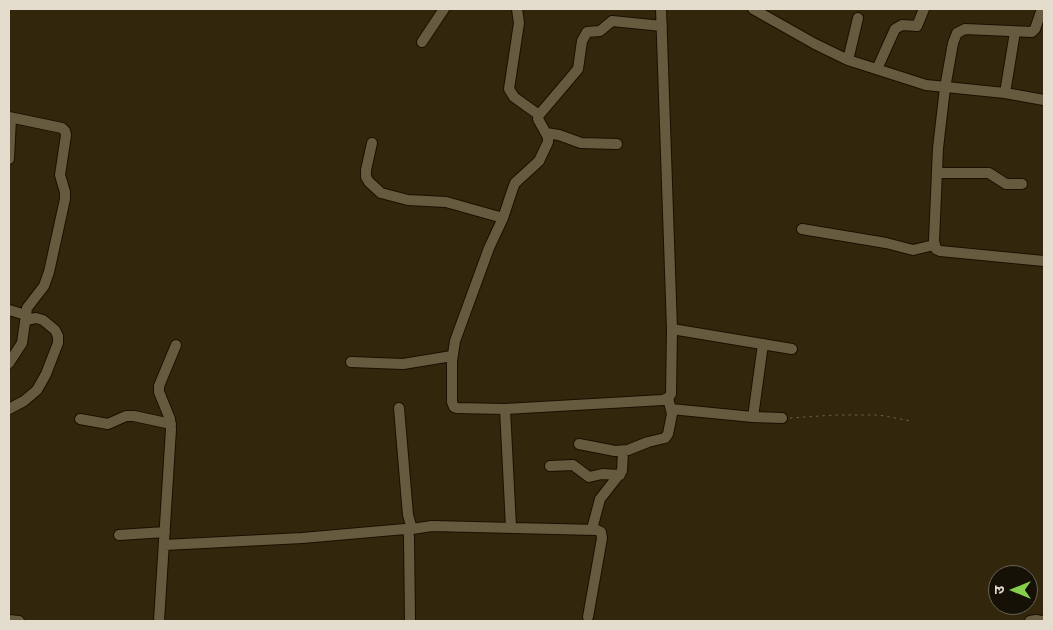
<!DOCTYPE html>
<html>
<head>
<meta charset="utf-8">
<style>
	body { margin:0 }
	#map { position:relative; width:1053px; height:630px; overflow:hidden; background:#32270c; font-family:Mulish,"Noto Sans Devanagari",sans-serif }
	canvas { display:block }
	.frame { position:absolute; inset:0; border:10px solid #e4ddcd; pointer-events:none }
	.north { position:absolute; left:988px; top:565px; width:50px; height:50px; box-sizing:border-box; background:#161106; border:1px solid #686356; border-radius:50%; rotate:270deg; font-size:14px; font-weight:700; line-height:20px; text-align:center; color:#e4ddcd }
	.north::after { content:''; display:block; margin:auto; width:18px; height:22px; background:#85cf4c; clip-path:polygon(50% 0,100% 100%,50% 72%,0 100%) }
</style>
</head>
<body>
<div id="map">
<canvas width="1053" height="630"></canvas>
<div class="frame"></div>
<div class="north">उ</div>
</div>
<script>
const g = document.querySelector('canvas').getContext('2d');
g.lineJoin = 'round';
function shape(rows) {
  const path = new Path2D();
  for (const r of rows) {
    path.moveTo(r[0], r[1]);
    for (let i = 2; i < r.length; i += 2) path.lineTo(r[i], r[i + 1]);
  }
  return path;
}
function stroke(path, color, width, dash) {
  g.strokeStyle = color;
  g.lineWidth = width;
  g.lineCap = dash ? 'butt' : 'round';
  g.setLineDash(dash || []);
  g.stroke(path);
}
const minor = shape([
	[517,9,519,23,509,89,514,97,539,115],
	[661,9,672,329,671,394,668,398,663,400,505,409,457,408,454,407,452,402,452,361,455,341,489,248,503,218,513,188,515,183,539,161,548,142,548,137,538,119,539,115,578,69,582,41,587,32,600,31,612,21,662,26],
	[753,9,815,44,848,60,926,85,1005,93,1044,100],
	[1042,9,1035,29,1032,32,965,29,957,33,953,43,945,88,938,148,934,241,936,249,940,251,1044,261],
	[422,42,444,9],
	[848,60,858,18],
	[877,69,895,29,902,25,917,26,924,9],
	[1005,93,1015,32],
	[9,117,62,128,65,131,66,135,60,175,65,192,65,199,49,272,44,286,27,308,22,343,9,363],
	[546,133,559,135,581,143,617,144],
	[372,143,366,170,366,177,369,182,381,193,408,200,446,202,503,218],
	[9,159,11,118],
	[937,173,989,173,1006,184,1022,184],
	[802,229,886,243,913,250,934,245],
	[9,310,26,315],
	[672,329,792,349],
	[351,362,403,364,452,356],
	[399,408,408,515,412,529],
	[9,409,24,401,37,390,46,374,58,343,58,336,55,330,43,320,36,318,26,320],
	[505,409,511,527],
	[671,409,753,417,782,418],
	[753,417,763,344],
	[80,419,108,424,126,416,134,416,171,424],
	[579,444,615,451,628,450,648,442,665,438,668,434,672,414,668,398],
	[550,466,573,465,589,477,602,474,620,475],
	[592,529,600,499,622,471,623,451],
	[408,531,412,529,432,526,597,530,601,532,602,538,588,617],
	[119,535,165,532],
	[164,545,302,538,405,529,408,531,409,537,410,621],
	[9,620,19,621],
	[159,621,171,429,170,419,159,392,159,386,176,345],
	[1030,621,1036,620,1042,621]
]);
stroke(minor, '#1a1000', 12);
stroke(shape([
	[790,418,835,415,879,415,911,421]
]), '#6b6149', 1, [2.5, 4]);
stroke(minor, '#675b3f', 10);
</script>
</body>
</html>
